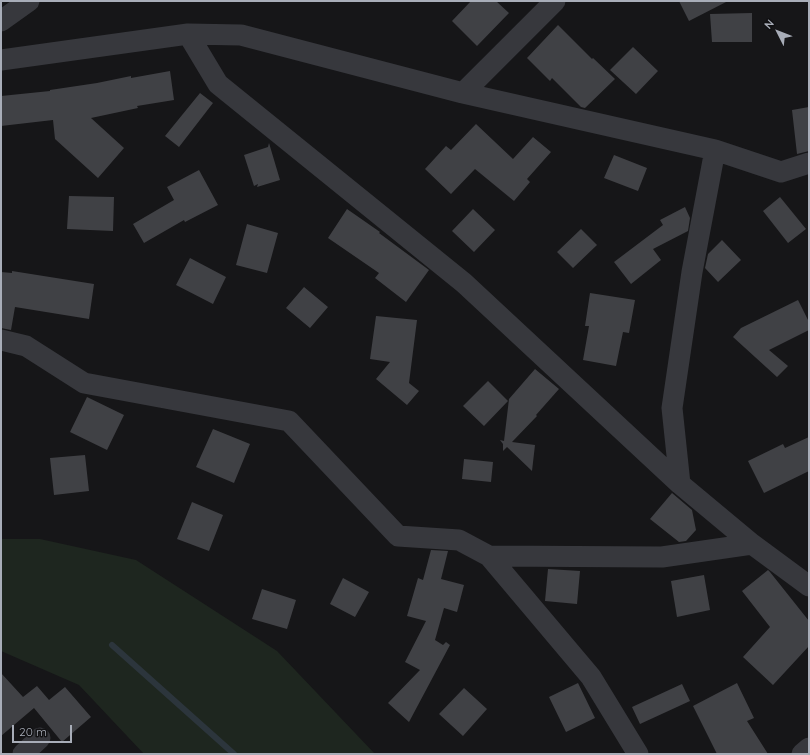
<!DOCTYPE html>
<html>
<head>
<meta charset="utf-8">
<style>
	body { margin:0 }
	#map { position:relative; width:810px; height:755px; overflow:hidden; background:#161618; font-family:Quicksand,sans-serif }
	canvas { display:block }
	.frame { position:absolute; inset:0; border:2px solid #a8adb8; pointer-events:none }
	.north { position:absolute; left:758px; top:12px; width:40px; height:40px; -webkit-text-stroke:3px #111113; paint-order:stroke; rotate:312deg; font-size:11px; font-weight:700; line-height:16px; text-align:center; color:#a8adb8 }
	.north::after { content:''; display:block; margin:auto; width:14px; height:18px; background:#a8adb8; clip-path:polygon(50% 0,100% 100%,50% 72%,0 100%) }
	.scale { position:absolute; left:12px; top:725px; width:60px; height:18px; box-sizing:border-box; border:2px solid #a8adb8; border-top:0; padding-left:5px; font-size:12px; line-height:14px; white-space:nowrap; color:#a8adb8; -webkit-text-stroke:3px #111113; paint-order:stroke }
</style>
</head>
<body>
<div id="map">
<canvas width="810" height="755"></canvas>
<div class="frame"></div>
<div class="north">N</div>
<div class="scale">20 m</div>
</div>
<script>
const g = document.querySelector('canvas').getContext('2d');
g.lineJoin = 'round';
function paint(path, color) {
  g.fillStyle = color;
  g.fill(path, 'evenodd');
}
function shape(rows) {
  const path = new Path2D();
  for (const r of rows) {
    path.moveTo(r[0], r[1]);
    for (let i = 2; i < r.length; i += 2) path.lineTo(r[i], r[i + 1]);
  }
  return path;
}
function stroke(path, color, width, dash) {
  g.strokeStyle = color;
  g.lineWidth = width;
  g.lineCap = dash ? 'butt' : 'round';
  g.setLineDash(dash || []);
  g.stroke(path);
}
paint(shape([
	[1,539,40,539,136,560,277,651,375,754,144,754,79,685,1,651]
]), '#1e261f');
stroke(shape([
	[112,645,234,754]
]), '#2c353c', 6);
paint(shape([
	[471,1,496,1,509,13,477,46,452,21],
	[679,1,728,1,689,21],
	[752,13,752,42,712,42,710,14],
	[558,25,592,59,593,58,615,79,585,108,581,107,552,78,550,81,527,58],
	[633,47,658,71,636,94,610,70],
	[170,71,174,100,137,106,138,108,91,118,124,148,98,178,55,139,53,120,1,126,1,96,50,91,50,90,97,83,131,76,131,78],
	[200,93,213,103,179,147,165,136],
	[809,107,809,151,797,154,792,110],
	[476,124,513,159,533,137,551,152,527,179,530,182,514,201,475,169,451,194,425,169,446,146,451,150],
	[269,143,280,180,257,187,258,184,254,186,244,155,268,147],
	[614,155,647,168,638,191,604,178],
	[199,170,218,205,185,222,184,220,144,243,133,224,174,200,167,187],
	[69,196,114,197,113,231,67,229],
	[780,197,806,229,788,243,763,211],
	[685,207,690,218,688,231,653,249,661,260,631,284,614,262,663,225,660,220],
	[347,209,380,232,379,233,429,270,406,302,375,278,379,273,328,238],
	[473,209,495,230,474,252,452,231],
	[247,224,278,233,267,273,236,265],
	[581,229,597,245,573,268,557,252],
	[722,240,741,260,718,282,705,268,708,254],
	[190,258,226,277,213,304,176,285],
	[12,271,94,284,89,319,15,307,11,330,1,328,1,272,12,273],
	[304,287,328,307,310,328,286,308],
	[590,293,635,300,629,333,623,332,616,366,583,360,589,326,585,326],
	[798,300,809,322,809,330,769,350,788,366,777,377,733,337,741,328],
	[376,316,417,320,409,383,419,391,407,405,376,379,390,362,370,359],
	[535,369,559,389,536,415,537,416,512,442,535,445,532,471,507,447,503,451,503,444,500,440,504,441,509,399],
	[488,381,508,401,484,426,463,406],
	[87,397,124,415,107,450,70,432],
	[213,429,250,444,234,483,196,467],
	[809,437,809,471,764,493,748,461,783,444,785,448],
	[85,455,89,491,54,495,50,458],
	[464,459,493,462,491,482,462,479],
	[672,493,692,510,696,530,686,541,679,542,650,519],
	[192,502,223,515,209,551,177,539],
	[431,550,448,551,441,579,464,585,457,612,444,608,435,640,443,645,446,642,450,645,409,722,388,703,420,670,405,662,426,621,407,616,418,578,423,580],
	[548,569,580,571,577,604,545,601],
	[768,570,770,572,809,621,809,646,773,685,743,657,770,627,742,591],
	[704,575,710,610,677,617,671,581],
	[343,578,369,592,355,617,330,604],
	[262,589,296,600,287,629,252,619],
	[1,673,23,697,37,686,49,700,65,687,91,717,62,742,34,708,1,736],
	[578,683,595,718,566,732,549,697],
	[737,683,754,718,747,721,768,754,717,754,693,706],
	[682,684,690,701,640,724,632,707],
	[464,688,487,709,463,736,439,714]
]), '#404145');
stroke(shape([
	[1,21,29,1],
	[188,34,218,84,464,283,680,484],
	[1,60,188,34,241,35,463,93,715,150,781,172,809,163],
	[463,93,555,1],
	[715,150,692,272,672,408,680,484,752,544,809,586],
	[1,340,26,346,84,383,289,421,398,536,459,540,489,556,591,677,638,754],
	[489,556,662,557,752,544],
	[23,754,40,738],
	[802,754,809,748]
]), '#37383d', 21);
</script>
</body>
</html>
